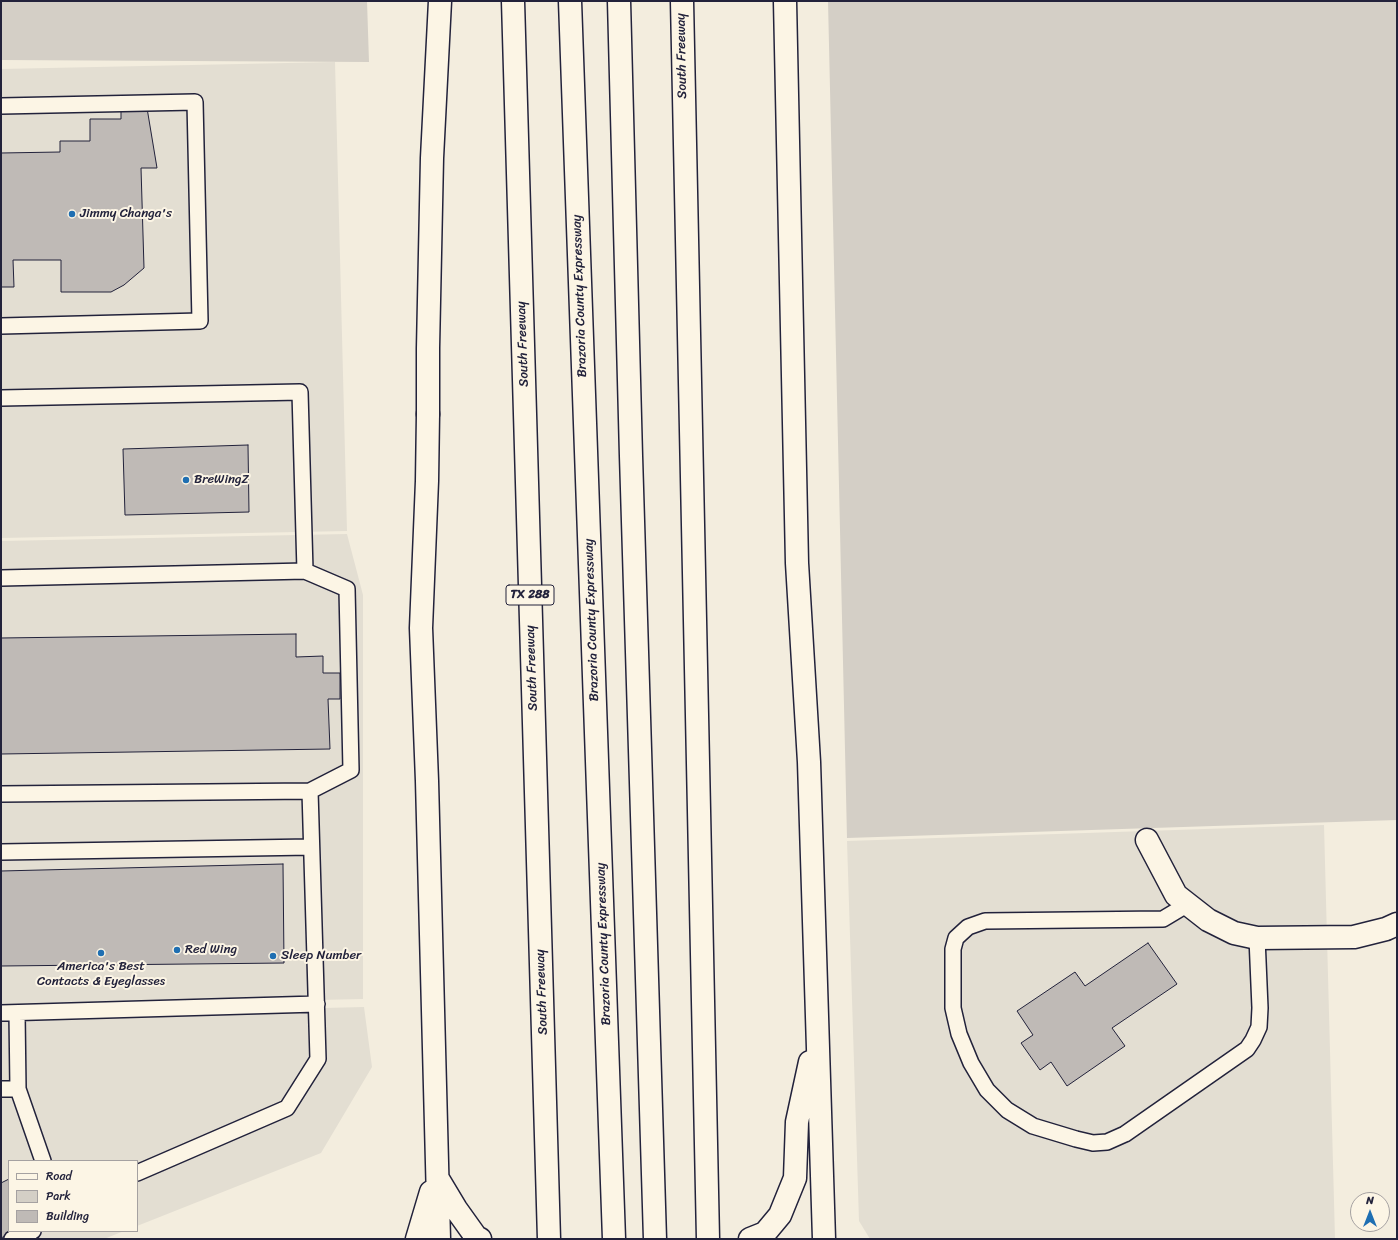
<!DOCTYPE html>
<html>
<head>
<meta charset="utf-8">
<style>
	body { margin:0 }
	#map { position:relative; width:1398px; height:1240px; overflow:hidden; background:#f3edde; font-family:Sriracha,sans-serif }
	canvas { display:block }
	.frame { position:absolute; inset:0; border:2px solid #22223b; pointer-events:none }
	.legend { position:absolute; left:8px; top:1160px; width:130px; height:72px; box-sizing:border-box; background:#fcf5e5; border:1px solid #a5a1a1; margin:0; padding:5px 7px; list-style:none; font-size:12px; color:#22223b }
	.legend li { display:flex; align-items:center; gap:8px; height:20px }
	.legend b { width:20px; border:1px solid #a5a1a1 }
	.north { position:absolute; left:1350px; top:1192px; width:40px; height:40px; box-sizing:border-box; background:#fcf5e5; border:1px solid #a5a1a1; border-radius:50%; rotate:0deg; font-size:11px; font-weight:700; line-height:16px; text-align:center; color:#22223b }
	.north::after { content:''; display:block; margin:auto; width:14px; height:18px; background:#1f6fb2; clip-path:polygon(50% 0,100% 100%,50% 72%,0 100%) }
</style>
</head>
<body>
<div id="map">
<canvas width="1398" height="1240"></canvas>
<div class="frame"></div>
<ul class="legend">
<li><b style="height:5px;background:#fcf5e5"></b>Road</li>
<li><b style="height:11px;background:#d4cfc6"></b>Park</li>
<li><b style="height:11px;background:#bfbab6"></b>Building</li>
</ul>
<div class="north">N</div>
</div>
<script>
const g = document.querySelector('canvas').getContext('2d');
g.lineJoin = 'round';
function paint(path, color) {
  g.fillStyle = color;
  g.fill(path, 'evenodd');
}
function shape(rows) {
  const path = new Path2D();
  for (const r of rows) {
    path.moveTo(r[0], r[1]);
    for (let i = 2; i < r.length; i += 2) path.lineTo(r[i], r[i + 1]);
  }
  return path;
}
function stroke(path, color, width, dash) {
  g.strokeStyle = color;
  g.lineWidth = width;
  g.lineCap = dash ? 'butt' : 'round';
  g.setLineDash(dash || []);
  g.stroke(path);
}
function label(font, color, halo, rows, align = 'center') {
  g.font = font + ' Sriracha,sans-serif';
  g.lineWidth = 4;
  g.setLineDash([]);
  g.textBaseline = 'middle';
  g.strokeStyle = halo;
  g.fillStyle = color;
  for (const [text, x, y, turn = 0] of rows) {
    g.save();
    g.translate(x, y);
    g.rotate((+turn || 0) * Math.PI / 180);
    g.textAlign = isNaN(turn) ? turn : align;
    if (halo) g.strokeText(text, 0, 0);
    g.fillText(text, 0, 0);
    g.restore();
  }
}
paint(shape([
	[335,62,347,531,1,538,1,69],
	[347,534,363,595,363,999,1,1007,1,541],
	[1324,825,1335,1239,870,1239,859,1221,847,841],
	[364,1007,372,1067,321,1153,137,1226,137,1161,9,1161,9,1231,124,1231,104,1239,1,1239,1,1016]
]), '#e3ded2');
paint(shape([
	[1,1,367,1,369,62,1,60],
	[828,1,1397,1,1397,820,847,838]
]), '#d4cfc6');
const building = shape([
	[121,108,147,108,157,168,141,168,144,268,124,285,111,292,61,292,61,260,13,260,14,287,1,287,1,153,60,152,60,141,90,141,90,119,121,119,121,108],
	[248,445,249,512,125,515,123,449,248,445],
	[296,634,296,657,323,656,323,673,340,673,340,699,328,699,330,749,1,754,1,638,296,634],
	[283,864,284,963,1,966,1,871,283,864],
	[1148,943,1177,984,1112,1028,1125,1046,1067,1086,1051,1062,1040,1070,1021,1043,1033,1035,1017,1011,1075,972,1085,986,1148,943],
	[9,1179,9,1231,16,1231,1,1238,1,1183,9,1179]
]);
paint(building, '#bfbab6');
stroke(building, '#22223b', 1);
const service = shape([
	[1,106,195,102,200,321,1,326],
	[1,398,300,392,305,571,347,589,351,770,310,791,318,1059,287,1108,137,1173],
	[1,578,305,571],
	[1,794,310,791],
	[1,852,311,847],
	[1188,904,1163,919,985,921,968,927,956,938,953,949,953,1008,959,1034,971,1063,987,1090,1007,1110,1033,1126,1076,1139,1093,1143,1107,1142,1125,1134,1247,1049,1253,1040,1259,1027,1260,1008,1257,938],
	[1,1013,317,1004],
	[17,1013,18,1089,43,1161],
	[1,1089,18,1089],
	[12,1239,33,1231]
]);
const minor = shape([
	[1147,840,1176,895,1208,920,1234,933,1257,938,1354,937,1386,929,1397,924]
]);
const secondary = shape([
	[785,1,797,563,809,762,824,1239],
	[428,414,427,481,421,628,427,781,439,1239],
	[438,1179,456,1209,476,1237,480,1239],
	[417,1239,431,1192],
	[750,1239,765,1233,780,1215,795,1178,797,1122,810,1062]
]);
const motorway = shape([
	[513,1,549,1239],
	[570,1,614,1239],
	[619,1,631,456,655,1239],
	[682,1,708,1239],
	[428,414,428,348,432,158,440,1]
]);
stroke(service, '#22223b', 18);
stroke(minor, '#22223b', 25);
stroke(secondary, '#22223b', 25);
stroke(motorway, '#22223b', 25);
stroke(service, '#fcf5e5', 15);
stroke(minor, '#fcf5e5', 22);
stroke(secondary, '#fcf5e5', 22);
stroke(motorway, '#fcf5e5', 22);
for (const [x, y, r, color] of [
	[72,214,4,"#1f6fb2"],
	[186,480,4,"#1f6fb2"],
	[177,950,4,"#1f6fb2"],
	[101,953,4,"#1f6fb2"],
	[273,956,4,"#1f6fb2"]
]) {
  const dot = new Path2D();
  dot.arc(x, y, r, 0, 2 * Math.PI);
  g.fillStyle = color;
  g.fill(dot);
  stroke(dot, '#fcf5e5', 1.5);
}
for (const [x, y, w] of [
	[530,595,48]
]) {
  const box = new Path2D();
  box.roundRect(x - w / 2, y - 10, w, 20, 3);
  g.fillStyle = '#fcf5e5';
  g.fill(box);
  stroke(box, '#22223b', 1);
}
label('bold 12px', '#22223b', null, [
	["TX 288",530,595]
]);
label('13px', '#22223b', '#fcf5e5', [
	["South Freeway",682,56,-91],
	["Brazoria County Expressway",580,296,-92],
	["South Freeway",523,344,-92],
	["Brazoria County Expressway",592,620,-92],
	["South Freeway",532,668,-92],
	["Brazoria County Expressway",604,944,-92],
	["South Freeway",542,992,-92]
]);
label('13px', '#22223b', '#fcf5e5', [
	["Jimmy Changa's",80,214],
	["BreWingZ",194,480],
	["Red Wing",185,950],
	["Sleep Number",281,956],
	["America's Best",101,967,"center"],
	["Contacts & Eyeglasses",101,982,"center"]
], 'left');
</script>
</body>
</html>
